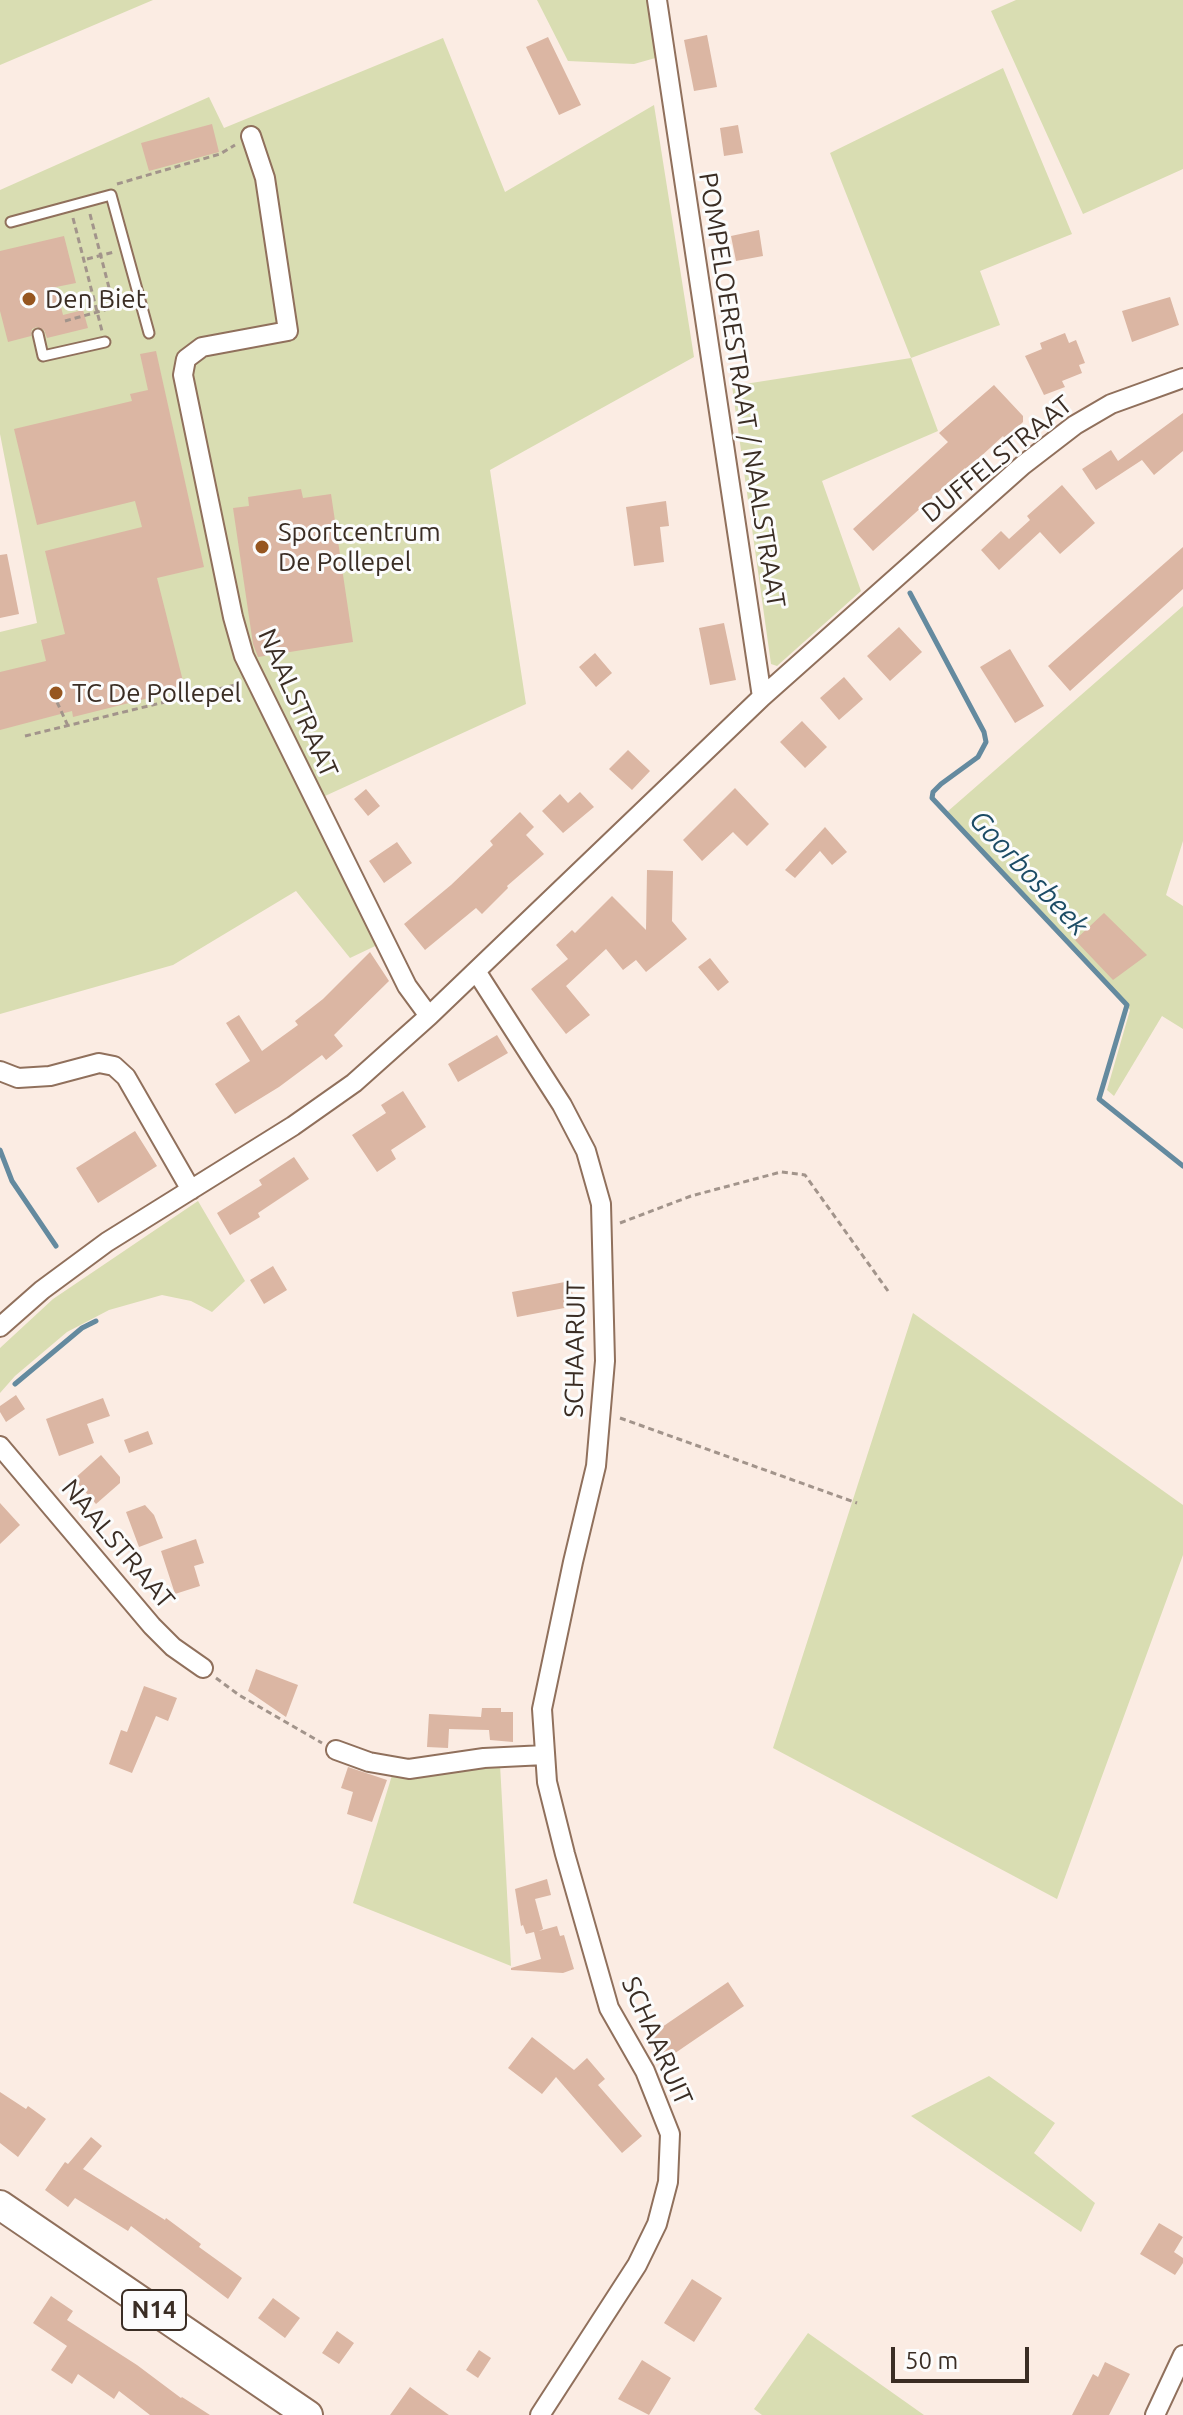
<!DOCTYPE html>
<html>
<head>
<meta charset="utf-8">
<style>
	body { margin:0 }
	#map { position:relative; width:1183px; height:2415px; overflow:hidden; background:#fbece3; font-family:Ubuntu,sans-serif }
	canvas { display:block }
	.scale { position:absolute; left:891px; top:2347px; width:138px; height:36px; box-sizing:border-box; border:4px solid #3a2d24; border-top:0; padding-left:10px; font-size:24px; line-height:28px; white-space:nowrap; color:#3a2d24; -webkit-text-stroke:6px #fcfcfc; paint-order:stroke }
</style>
</head>
<body>
<div id="map">
<canvas width="1183" height="2415"></canvas>
<div class="scale">50 m</div>
</div>
<script>
const g = document.querySelector('canvas').getContext('2d');
g.lineJoin = 'round';
function paint(path, color) {
  g.fillStyle = color;
  g.fill(path, 'evenodd');
}
function shape(rows) {
  const path = new Path2D();
  for (const r of rows) {
    path.moveTo(r[0], r[1]);
    for (let i = 2; i < r.length; i += 2) path.lineTo(r[i], r[i + 1]);
  }
  return path;
}
function stroke(path, color, width, dash) {
  g.strokeStyle = color;
  g.lineWidth = width;
  g.lineCap = dash ? 'butt' : 'round';
  g.setLineDash(dash || []);
  g.stroke(path);
}
function label(font, color, halo, rows, align = 'center') {
  g.font = font + ' Ubuntu,sans-serif';
  g.lineWidth = 6;
  g.setLineDash([]);
  g.textBaseline = 'middle';
  g.strokeStyle = halo;
  g.fillStyle = color;
  for (const [text, x, y, turn = 0] of rows) {
    g.save();
    g.translate(x, y);
    g.rotate((+turn || 0) * Math.PI / 180);
    g.textAlign = isNaN(turn) ? turn : align;
    if (halo) g.strokeText(text, 0, 0);
    g.fillText(text, 0, 0);
    g.restore();
  }
}
paint(shape([
	[0,0,153,0,0,65],
	[537,0,650,0,659,57,634,64,568,61],
	[1016,0,1183,0,1183,169,1083,214,991,11],
	[443,38,505,192,654,105,694,357,490,470,526,704,325,796,392,938,350,958,296,891,173,965,0,1014,0,632,37,623,0,434,0,190,209,97,224,128],
	[1003,68,1072,234,980,271,1000,325,911,358,938,431,822,481,861,591,777,666,771,664,732,386,911,358,830,153],
	[1183,606,1183,841,1166,895,1183,906,1183,1029,1162,1016,1114,1096,1107,1090,1130,1010,1110,985,947,812],
	[198,1201,245,1281,212,1312,191,1301,162,1295,109,1310,67,1332,15,1376,0,1393,0,1348,53,1299],
	[913,1313,1183,1505,1183,1555,1057,1899,773,1748],
	[500,1764,511,1966,353,1903,393,1772],
	[989,2076,1055,2123,1034,2153,1095,2203,1081,2232,911,2116],
	[808,2333,924,2415,762,2415,754,2409]
]), '#d9ddb2');
stroke(shape([
	[910,593,984,732,986,742,978,757,941,784,933,792,932,798,1127,1005,1099,1099,1183,1166],
	[0,1150,12,1181,56,1246],
	[15,1384,82,1328,96,1321]
]), '#648a9f', 5);
paint(shape([
	[707,35,717,87,694,91,684,40],
	[548,37,581,105,559,115,526,47],
	[212,124,219,152,149,171,141,143],
	[738,125,743,153,724,156,720,128],
	[759,230,763,256,736,261,731,236],
	[64,236,76,283,56,287,63,315,83,310,88,328,47,338,44,330,37,327,32,329,31,336,8,342,0,311,0,251],
	[1170,297,1179,325,1132,342,1122,311],
	[1065,333,1069,343,1076,340,1085,363,1079,365,1082,373,1062,381,1065,387,1044,395,1025,356,1042,349,1040,343],
	[156,351,204,567,157,578,185,689,73,717,72,711,0,730,0,672,46,661,41,640,65,634,45,551,142,527,135,501,37,525,14,429,132,401,130,394,148,390,140,354],
	[994,385,1023,416,1023,422,1005,439,1003,436,966,470,965,468,873,551,853,529,948,442,939,433],
	[1183,413,1183,451,1154,475,1142,460,1096,490,1082,469,1111,450,1118,461],
	[1062,485,1095,523,1060,554,1040,532,999,570,981,550,1001,531,1009,539,1030,520,1027,516],
	[301,489,303,498,331,494,353,642,258,657,253,644,233,508,249,506,248,497],
	[666,501,669,526,660,527,664,562,634,566,626,507],
	[1183,547,1183,589,1070,691,1048,666],
	[7,554,19,614,0,618,0,555],
	[724,623,736,680,710,685,699,628],
	[899,627,922,652,890,681,867,656],
	[1010,649,1044,706,1015,723,980,667],
	[595,653,612,673,596,687,579,667],
	[844,677,863,699,839,720,820,698],
	[802,721,827,747,805,768,780,742],
	[628,750,650,771,632,790,609,769],
	[735,788,769,824,747,846,733,832,702,861,683,840],
	[366,789,380,806,368,816,354,799],
	[580,792,594,807,563,833,542,811,560,794,568,803],
	[520,812,534,827,526,835,544,854,507,886,508,888,482,914,476,908,425,950,404,924,451,885,493,845,490,841],
	[825,827,847,852,832,865,820,851,795,878,785,870],
	[397,842,412,863,384,883,369,861],
	[647,870,673,871,672,921,687,939,646,972,636,960,623,970,606,949,566,986,590,1015,566,1034,531,989,568,959,556,945,572,930,575,933,612,896,646,930],
	[1104,913,1147,955,1113,980,1075,940],
	[370,952,389,981,334,1035,343,1046,326,1060,322,1055,279,1087,235,1114,215,1084,250,1061,226,1023,239,1015,262,1051,298,1025,295,1021,323,999],
	[710,958,729,982,718,991,698,967],
	[497,1035,508,1053,458,1082,448,1064],
	[403,1091,426,1127,391,1150,396,1159,377,1172,352,1135,386,1113,381,1105],
	[135,1131,157,1166,98,1203,76,1168],
	[294,1157,309,1179,258,1213,260,1217,230,1235,217,1213,262,1185,259,1180],
	[273,1266,287,1290,264,1304,250,1280],
	[570,1281,575,1306,517,1317,512,1292],
	[16,1395,25,1409,6,1422,0,1412,0,1406],
	[103,1398,110,1416,87,1424,94,1443,59,1456,46,1419],
	[148,1431,153,1444,129,1453,124,1440],
	[101,1455,120,1477,120,1483,96,1504,74,1479],
	[0,1503,20,1525,0,1544],
	[145,1505,154,1515,163,1538,139,1547,126,1512],
	[196,1539,204,1563,194,1566,200,1586,175,1594,161,1551],
	[256,1669,298,1685,286,1717,248,1691],
	[144,1686,177,1698,168,1721,156,1716,132,1773,109,1764,121,1730,127,1732],
	[482,1708,501,1708,501,1712,513,1712,513,1742,490,1740,489,1730,449,1729,448,1748,427,1747,429,1714,481,1717],
	[348,1767,387,1780,372,1822,347,1814,353,1792,341,1788],
	[547,1879,551,1895,535,1899,543,1929,539,1931,557,1926,560,1936,564,1935,574,1969,563,1973,511,1970,511,1968,541,1959,534,1932,526,1934,523,1925,521,1926,515,1889],
	[728,1982,744,2006,662,2062,646,2038],
	[532,2037,574,2070,587,2058,605,2079,598,2085,642,2136,622,2153,556,2077,542,2094,508,2068],
	[0,2092,26,2109,28,2106,46,2119,18,2157,0,2143],
	[91,2137,102,2146,83,2169,165,2220,166,2218,201,2244,199,2247,242,2278,228,2299,131,2226,128,2231,75,2198,68,2207,45,2190,65,2162,68,2164],
	[1159,2223,1183,2237,1174,2252,1183,2258,1183,2263,1175,2275,1140,2254],
	[692,2279,722,2298,694,2342,664,2323],
	[51,2296,73,2311,67,2320,137,2365,181,2398,182,2397,210,2415,150,2415,119,2391,114,2399,78,2374,72,2384,51,2370,67,2346,33,2323],
	[273,2298,300,2318,285,2338,258,2318],
	[337,2331,354,2343,339,2364,322,2353],
	[479,2350,491,2358,478,2378,466,2370],
	[642,2360,671,2378,649,2415,618,2399],
	[1105,2362,1130,2374,1109,2415,1072,2415,1093,2374,1098,2377],
	[410,2387,425,2398,449,2415,390,2415]
]), '#dbb6a3');
const service = shape([
	[11,222,111,195,149,333],
	[38,334,43,356,105,342]
]);
const minor = shape([
	[657,0,762,697],
	[251,136,265,178,288,331,202,347,186,359,183,375,233,617,244,656,407,986,429,1016],
	[476,971,562,1105,586,1151,601,1204,605,1361,596,1466,573,1562,542,1709,547,1782,565,1854,609,2008,645,2071,670,2134,668,2182,657,2224,637,2265,540,2415],
	[0,1071,18,1078,50,1076,99,1063,114,1066,126,1077,191,1190],
	[0,1327,42,1290,107,1242,293,1126,354,1083,429,1016,762,697,1023,465,1075,425,1111,404,1183,378],
	[0,1446,152,1626,173,1647,203,1668],
	[336,1750,369,1762,409,1769,484,1758,545,1755],
	[1155,2415,1183,2355]
]);
const primary = shape([
	[0,2205,308,2415]
]);
stroke(service, '#90705c', 13);
stroke(minor, '#90705c', 22);
stroke(primary, '#90705c', 32);
stroke(shape([
	[117,184,220,154,235,145],
	[90,214,114,307],
	[73,218,102,331],
	[87,259,114,252],
	[65,321,126,304],
	[57,702,68,726],
	[25,736,239,684],
	[620,1223,691,1196,781,1172,805,1175,888,1291],
	[620,1418,857,1503],
	[216,1678,239,1695,322,1743]
]), '#a2948b', 3, [6, 4]);
stroke(service, '#fff', 9);
stroke(minor, '#fff', 18);
stroke(primary, '#fff', 28);
for (const [x, y, r, color] of [
	[29,299,8,"#965620"],
	[262,547,8,"#965620"],
	[56,693,8,"#965620"]
]) {
  const dot = new Path2D();
  dot.arc(x, y, r, 0, 2 * Math.PI);
  g.fillStyle = color;
  g.fill(dot);
  stroke(dot, '#fcfcfc', 3);
}
for (const [x, y, w] of [
	[154,2310,64]
]) {
  const box = new Path2D();
  box.roundRect(x - w / 2, y - 20, w, 40, 6);
  g.fillStyle = '#fcfcfc';
  g.fill(box);
  stroke(box, '#3a2d24', 2);
}
label('bold 24px', '#3a2d24', null, [
	["N14",154,2310]
]);
label('26px', '#3a2d24', '#fcfcfc', [
	["Den Biet",45,299],
	["Sportcentrum",278,532],
	["De Pollepel",278,562],
	["TC De Pollepel",72,693]
], 'left');
label('26px', '#3a2d24', '#fcfcfc', [
	["POMPELOERESTRAAT / NAALSTRAAT",742,390,81],
	["DUFFELSTRAAT",997,459,-39],
	["NAALSTRAAT",298,703,66],
	["SCHAARUIT",575,1349,-89],
	["NAALSTRAAT",118,1544,50],
	["SCHAARUIT",657,2041,66]
]);
label('italic 28px', '#1c4c65', '#fcfcfc', [
	["Goorbosbeek",1029,873,47]
]);
</script>
</body>
</html>
